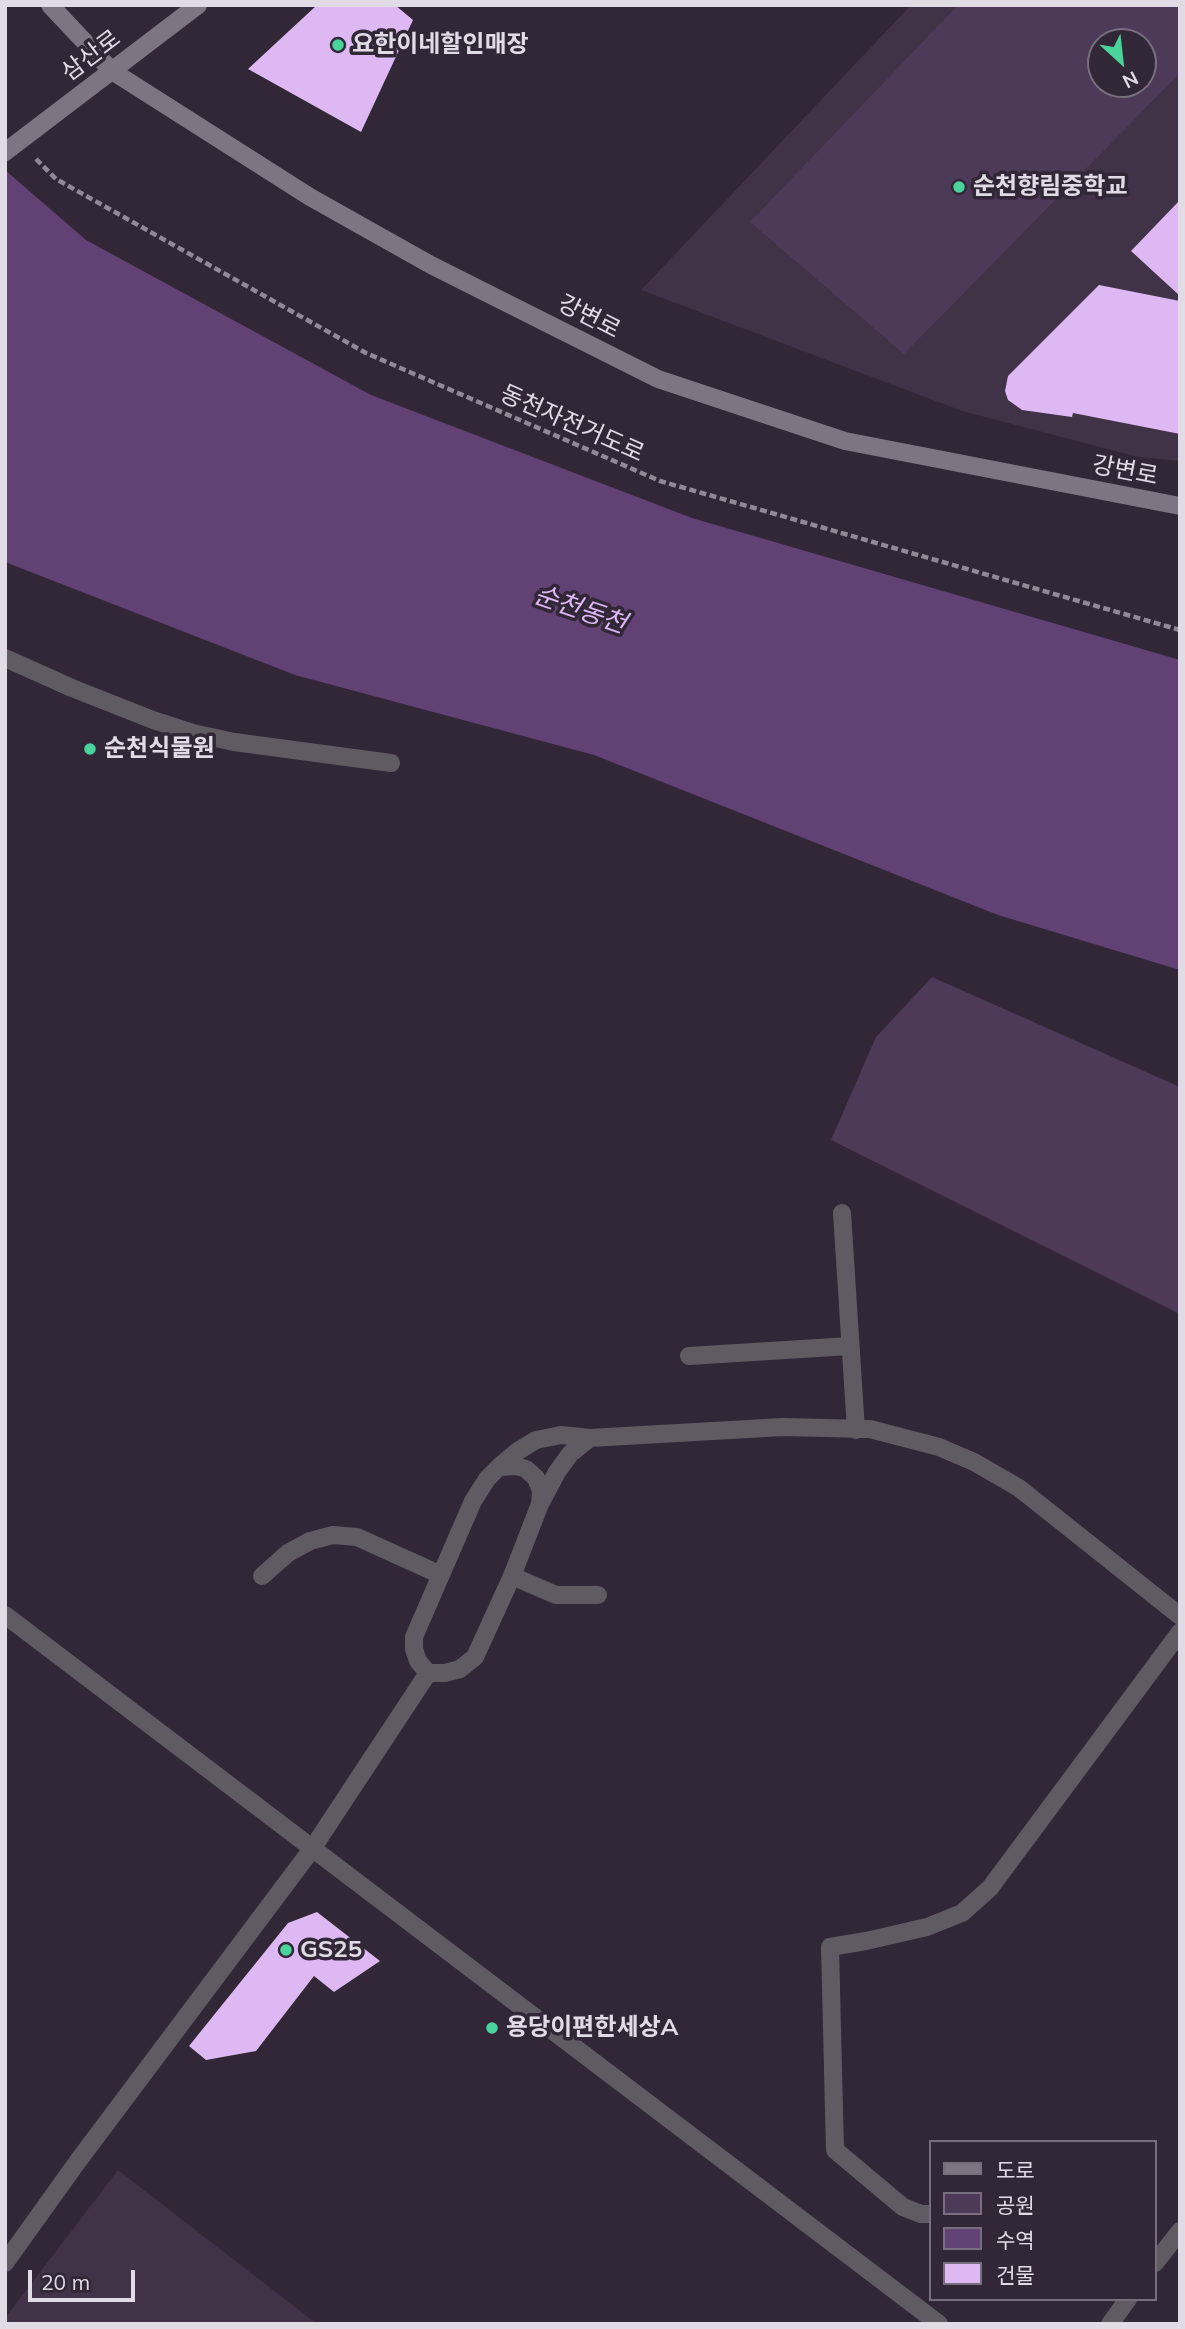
<!DOCTYPE html>
<html>
<head>
<meta charset="utf-8">
<style>
	body { margin:0 }
	#map { position:relative; width:1185px; height:2329px; overflow:hidden; background:#312737; font-family:Mulish,"Noto Sans KR",sans-serif }
	canvas { display:block }
	.frame { position:absolute; inset:0; border:7px solid #e1dbe5; pointer-events:none }
	.legend { position:absolute; left:929px; top:2140px; width:228px; height:161px; box-sizing:border-box; background:#312737; border:2px solid #776f7d; margin:0; padding:9px 12px; list-style:none; font-size:21px; color:#e1dbe5 }
	.legend li { display:flex; align-items:center; gap:14px; height:35px }
	.legend b { width:35px; border:2px solid #776f7d }
	.north { position:absolute; left:1087px; top:28px; width:70px; height:70px; box-sizing:border-box; background:#312737; border:2px solid #776f7d; border-radius:50%; rotate:153deg; font-size:19px; font-weight:700; line-height:28px; text-align:center; color:#e1dbe5 }
	.north::after { content:''; display:block; margin:auto; width:24px; height:32px; background:#4ad49c; clip-path:polygon(50% 0,100% 100%,50% 72%,0 100%) }
	.scale { position:absolute; left:28px; top:2270px; width:107px; height:32px; box-sizing:border-box; border:4px solid #e1dbe5; border-top:0; padding-left:9px; font-size:21px; line-height:24px; white-space:nowrap; color:#e1dbe5; -webkit-text-stroke:5px #312737; paint-order:stroke }
</style>
</head>
<body>
<div id="map">
<canvas width="1185" height="2329"></canvas>
<div class="frame"></div>
<ul class="legend">
<li><b style="height:9px;background:#7d7682"></b>도로</li>
<li><b style="height:19px;background:#4d3958"></b>공원</li>
<li><b style="height:19px;background:#624175"></b>수역</li>
<li><b style="height:19px;background:#ddb8f3"></b>건물</li>
</ul>
<div class="north">N</div>
<div class="scale">20 m</div>
</div>
<script>
const g = document.querySelector('canvas').getContext('2d');
g.lineJoin = 'round';
function paint(path, color) {
  g.fillStyle = color;
  g.fill(path, 'evenodd');
}
function shape(rows) {
  const path = new Path2D();
  for (const r of rows) {
    path.moveTo(r[0], r[1]);
    for (let i = 2; i < r.length; i += 2) path.lineTo(r[i], r[i + 1]);
  }
  return path;
}
function stroke(path, color, width, dash) {
  g.strokeStyle = color;
  g.lineWidth = width;
  g.lineCap = dash ? 'butt' : 'round';
  g.setLineDash(dash || []);
  g.stroke(path);
}
function label(font, color, halo, rows, align = 'center') {
  g.font = font + ' Mulish,"Noto Sans KR",sans-serif';
  g.lineWidth = 7;
  g.setLineDash([]);
  g.textBaseline = 'middle';
  g.strokeStyle = halo;
  g.fillStyle = color;
  for (const [text, x, y, turn = 0] of rows) {
    g.save();
    g.translate(x, y);
    g.rotate((+turn || 0) * Math.PI / 180);
    g.textAlign = isNaN(turn) ? turn : align;
    if (halo) g.strokeText(text, 0, 0);
    g.fillText(text, 0, 0);
    g.restore();
  }
}
paint(shape([
	[911,5,1180,5,1180,461,1138,457,962,411,641,290],
	[1101,42,1143,42,1143,84,1101,84],
	[118,2170,317,2324,5,2324,5,2318]
]), '#403247');
paint(shape([
	[958,5,1180,5,1180,73,904,354,750,222],
	[1101,42,1143,42,1143,84,1101,84],
	[932,977,1180,1087,1180,1314,831,1140,876,1037]
]), '#4d3958');
paint(shape([
	[5,170,86,240,371,395,692,518,1180,660,1180,970,998,915,594,755,295,675,5,562]
]), '#624175');
paint(shape([
	[317,5,395,5,413,20,361,132,248,69],
	[1180,200,1180,296,1131,251],
	[1099,285,1180,301,1180,434,1073,413,1072,417,1022,410,1008,400,1005,391,1008,376],
	[317,1912,380,1961,334,1992,314,1976,256,2051,206,2060,189,2046,288,1923]
]), '#ddb8f3');
stroke(shape([
	[36,159,56,179,366,353,660,481,1180,630]
]), '#918996', 4.5, [7, 3.5]);
stroke(shape([
	[5,658,72,688,153,720,193,733,234,742,391,763],
	[842,1213,856,1430],
	[689,1356,850,1346],
	[590,1438,783,1427,870,1429,939,1447,974,1462,1019,1488,1180,1616],
	[516,1466,526,1469,536,1478,541,1491,540,1504,512,1576,475,1657,460,1669,445,1673,428,1673,418,1661,414,1649,414,1637,473,1501,487,1479,499,1467,516,1466],
	[499,1467,518,1451,536,1440,561,1435,590,1438,570,1454,557,1472,540,1504],
	[262,1576,288,1553,310,1541,333,1535,357,1537,441,1575],
	[512,1576,556,1595,598,1595],
	[312,1849,428,1673],
	[931,2214,921,2214,903,2207,835,2150,830,1947,866,1941,927,1927,962,1913,990,1888,1180,1632]
]), '#605b63', 18);
stroke(shape([
	[5,2263,78,2161,312,1849],
	[1155,2263,1180,2231],
	[1110,2324,1128,2299]
]), '#605b63', 18);
stroke(shape([
	[5,1615,939,2324]
]), '#605b63', 18);
stroke(shape([
	[50,5,112,71,310,197,431,265,658,379,845,441,1180,506],
	[5,152,198,5]
]), '#7d7682', 18);
for (const [x, y, r, color] of [
	[338,45,7,"#4ad49c"],
	[959,187,7,"#4ad49c"],
	[90,749,7,"#4ad49c"],
	[286,1950,7,"#4ad49c"],
	[492,2028,7,"#4ad49c"]
]) {
  const dot = new Path2D();
  dot.arc(x, y, r, 0, 2 * Math.PI);
  g.fillStyle = color;
  g.fill(dot);
  stroke(dot, '#312737', 2.5);
}
label('bold 24px', '#e1dbe5', '#312737', [
	["요한이네할인매장",352,45],
	["순천향림중학교",973,187],
	["순천식물원",104,749],
	["GS25",300,1950],
	["용당이편한세상A",506,2028]
], 'left');
label('24px', '#e1dbe5', '#312737', [
	["삼산로",91,56,-37],
	["강변로",589,317,27],
	["동천자전거도로",572,424,24],
	["강변로",1125,471,11]
]);
label('italic 26px', '#ddb6f5', '#312737', [
	["순천동천",580,610,19]
]);
</script>
</body>
</html>
